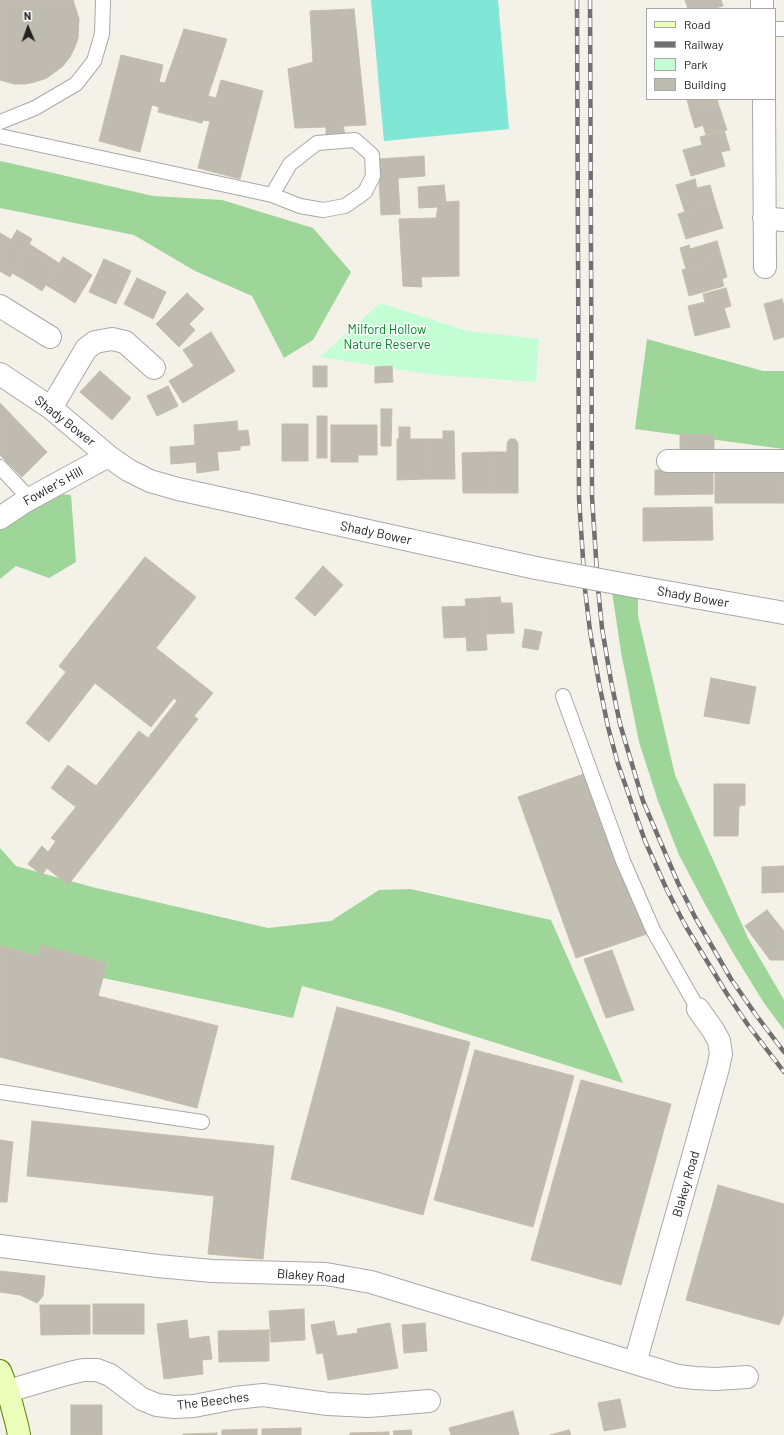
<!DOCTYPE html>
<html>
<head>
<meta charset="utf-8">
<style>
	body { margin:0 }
	#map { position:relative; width:784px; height:1435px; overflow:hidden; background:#f3f1e8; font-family:Barlow,sans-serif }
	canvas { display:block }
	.legend { position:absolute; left:646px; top:8px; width:130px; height:92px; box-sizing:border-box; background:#fff; border:1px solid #a7a7a7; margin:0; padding:5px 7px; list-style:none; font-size:12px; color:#222 }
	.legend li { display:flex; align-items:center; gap:8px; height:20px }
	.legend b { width:20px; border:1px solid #a7a7a7 }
	.north { position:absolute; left:8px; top:8px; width:40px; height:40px; -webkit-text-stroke:3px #fff; paint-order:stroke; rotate:358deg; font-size:11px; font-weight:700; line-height:16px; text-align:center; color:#222 }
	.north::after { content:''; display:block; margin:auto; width:14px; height:18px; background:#222; clip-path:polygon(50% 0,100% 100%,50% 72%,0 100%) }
</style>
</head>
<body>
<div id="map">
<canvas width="784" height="1435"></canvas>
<ul class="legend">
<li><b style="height:5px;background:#ecffb9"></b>Road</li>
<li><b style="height:5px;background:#707070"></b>Railway</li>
<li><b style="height:11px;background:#c3fed5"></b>Park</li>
<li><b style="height:11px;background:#c0bbb0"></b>Building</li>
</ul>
<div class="north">N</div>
</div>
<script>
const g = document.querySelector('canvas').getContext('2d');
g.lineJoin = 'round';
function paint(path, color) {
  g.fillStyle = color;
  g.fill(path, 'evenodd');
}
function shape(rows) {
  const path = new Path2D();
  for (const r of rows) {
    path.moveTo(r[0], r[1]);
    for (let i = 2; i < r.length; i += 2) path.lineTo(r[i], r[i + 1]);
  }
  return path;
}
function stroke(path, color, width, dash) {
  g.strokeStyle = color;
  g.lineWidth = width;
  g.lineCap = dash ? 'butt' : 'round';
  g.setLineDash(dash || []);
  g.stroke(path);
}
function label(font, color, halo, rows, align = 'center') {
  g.font = font + ' Barlow,sans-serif';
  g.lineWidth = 3;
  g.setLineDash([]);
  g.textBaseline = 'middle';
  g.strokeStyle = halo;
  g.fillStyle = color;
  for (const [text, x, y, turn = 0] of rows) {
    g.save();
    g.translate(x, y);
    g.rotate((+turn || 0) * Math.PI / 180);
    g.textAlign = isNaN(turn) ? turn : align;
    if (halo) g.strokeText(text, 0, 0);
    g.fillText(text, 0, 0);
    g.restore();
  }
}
paint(shape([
	[0,161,14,164,153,196,222,200,313,228,351,272,313,340,284,358,252,296,195,271,134,235,0,208],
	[647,339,763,371,784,371,784,449,635,429],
	[59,494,71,495,76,562,49,578,16,566,0,579,0,526],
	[612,592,638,594,638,616,675,775,748,938,784,1000,784,1030,764,1003,735,956,706,906,679,855,658,801,639,742,621,652],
	[0,848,16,866,92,887,268,928,331,921,379,890,410,889,551,920,623,1083,391,1010,302,986,293,1018,103,978,107,963,41,946,38,956,0,946]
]), '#9ed599');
paint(shape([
	[380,303,468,331,539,339,536,382,435,375,320,357]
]), '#c3fed5');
paint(shape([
	[371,0,498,0,509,129,384,141]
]), '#80e7d6');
const building = shape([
	[0,0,73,0,79,19,78,38,75,47,70,57,63,66,47,78,35,82,25,84,14,84,0,80,0,0],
	[685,0,721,0,723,6,711,9,688,9,685,0],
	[354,9,366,125,343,126,345,134,326,136,326,127,295,128,288,69,313,62,310,11,354,9],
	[184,29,227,39,208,96,216,98,221,80,263,91,240,179,198,168,210,121,203,120,202,123,158,112,159,107,152,105,140,152,99,141,121,55,163,65,159,82,165,83,184,29],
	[687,99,717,99,718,103,690,111,687,99],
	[718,103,727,130,706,135,703,125,695,128,690,111,718,103],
	[724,130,730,150,721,152,725,166,691,176,683,150,702,145,700,137,724,130],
	[424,156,425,176,398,178,400,214,381,215,378,159,424,156],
	[695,179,697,188,710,185,715,203,685,212,676,185,695,179],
	[444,185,446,202,459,201,459,276,421,277,422,287,403,286,399,219,436,218,438,207,419,208,418,187,444,185],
	[715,203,723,228,686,239,678,214,715,203],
	[17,230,32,239,10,277,0,271,0,259,17,230],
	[0,233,12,240,0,259,0,233],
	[717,241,722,259,686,269,680,248,689,245,690,249,717,241],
	[29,244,45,254,28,282,12,273,29,244],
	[45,254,59,263,42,291,28,282,45,254],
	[63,257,78,266,61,294,46,285,63,257],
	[104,259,131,271,116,304,89,292,104,259],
	[722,259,727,277,722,279,724,286,689,296,682,270,722,259],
	[78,266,92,275,75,303,61,294,78,266],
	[137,278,166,292,153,319,124,304,137,278],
	[726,288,731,306,724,308,730,327,695,336,688,306,705,302,703,294,726,288],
	[187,293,204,309,189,324,195,330,179,347,156,324,187,293],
	[782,299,784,306,784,337,774,340,764,304,782,299],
	[211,332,235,371,183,403,169,381,194,366,183,350,211,332],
	[313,366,327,366,327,387,313,387,313,366],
	[392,366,393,382,375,383,375,367,392,366],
	[100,371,131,398,112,420,80,392,100,371],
	[168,386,178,406,157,416,147,396,168,386],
	[0,403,47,452,22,477,0,455,0,403],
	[381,409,392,409,391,446,381,446,381,409],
	[317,416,327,416,327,458,317,458,317,416],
	[237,421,238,431,248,430,250,445,240,446,240,450,217,452,219,470,197,473,196,462,171,464,170,447,195,445,194,425,237,421],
	[282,424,308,424,308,461,282,461,282,424],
	[331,425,377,425,377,455,358,455,358,462,331,462,331,425],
	[399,427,410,427,410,439,426,439,427,479,397,480,397,439,399,439,399,427],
	[443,431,454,431,455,479,427,479,426,439,443,439,443,431],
	[680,434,714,435,714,450,680,450,680,434],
	[510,439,515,439,518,443,518,493,491,493,491,452,507,452,507,443,510,439],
	[491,452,491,493,463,493,462,453,491,452],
	[784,468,784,503,715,503,715,469,784,468],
	[713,469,713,494,655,495,655,470,713,469],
	[712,507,713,540,643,541,643,508,712,507],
	[145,557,196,597,156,648,213,693,194,716,198,719,68,885,47,868,42,875,28,864,42,846,48,852,56,841,51,838,76,807,51,788,68,765,96,786,139,731,148,738,177,701,174,698,151,727,95,683,49,742,26,723,66,672,59,666,145,557],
	[323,566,343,585,315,616,295,598,323,566],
	[500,597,501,603,512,603,514,633,486,634,484,598,500,597],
	[484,598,487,650,467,651,466,637,444,638,442,607,466,606,465,599,484,598],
	[525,629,542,632,538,650,522,647,525,629],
	[711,678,756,687,749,724,704,716,711,678],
	[584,774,647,934,576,958,518,797,584,774],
	[714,784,745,784,745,805,739,806,738,836,714,836,714,784],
	[784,866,784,892,762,893,762,867,784,866],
	[767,910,784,931,784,960,770,960,745,926,767,910],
	[40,945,107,963,98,996,218,1026,197,1108,0,1057,0,946,38,956,40,945],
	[612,950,634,1010,606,1018,584,959,612,950],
	[337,1007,470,1042,423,1215,291,1179,337,1007],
	[475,1050,574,1076,533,1227,434,1200,475,1050],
	[581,1080,671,1104,621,1285,531,1260,581,1080],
	[32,1121,274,1146,263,1259,208,1254,214,1196,27,1176,32,1121],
	[0,1140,13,1142,7,1202,0,1202,0,1140],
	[718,1185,784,1204,784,1314,779,1325,686,1300,718,1185],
	[0,1271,45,1276,43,1296,37,1303,20,1295,0,1292,0,1271],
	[93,1304,144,1304,144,1334,93,1334,93,1304],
	[40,1305,90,1305,90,1334,41,1335,40,1305],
	[304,1309,305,1340,271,1342,269,1311,304,1309],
	[187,1320,189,1339,209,1336,212,1359,202,1360,203,1374,164,1379,157,1324,187,1320],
	[334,1321,337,1336,358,1333,357,1329,390,1323,398,1368,328,1380,323,1353,317,1354,311,1325,334,1321],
	[425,1323,427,1351,404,1353,402,1325,425,1323],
	[269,1330,269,1361,219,1362,218,1331,269,1330],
	[620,1399,626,1427,604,1431,598,1403,620,1399],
	[71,1405,102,1405,102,1435,71,1435,71,1405],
	[513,1411,519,1435,451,1435,449,1428,513,1411],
	[301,1428,301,1435,262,1435,262,1429,301,1428],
	[257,1429,257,1435,222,1435,222,1430,257,1429],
	[411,1430,412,1435,394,1435,393,1431,411,1430],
	[569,1430,571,1435,550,1435,569,1430],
	[389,1432,389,1435,350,1435,350,1433,389,1432],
	[217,1433,217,1435,183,1435,183,1434,217,1433]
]);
paint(building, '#c0bbb0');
stroke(building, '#c6bca9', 1);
const lane = shape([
	[775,29,784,29],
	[0,122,35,108,76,84,94,61,102,34,103,0],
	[0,136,272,195,300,206,323,210,345,206,365,192,373,176,372,155,355,140,317,143,290,164,272,195],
	[0,467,30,499],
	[563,696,623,861,653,930,698,1009],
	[0,1092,202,1122]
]);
const street = shape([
	[762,0,762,9],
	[764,99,765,267],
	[764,218,784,220],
	[0,306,50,337],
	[0,374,51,408,108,456,128,470,150,481,178,489,536,568],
	[51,408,86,349,95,342,112,339,125,342,154,368],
	[668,461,784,461],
	[0,518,24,502,108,456],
	[638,587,784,613],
	[0,1246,158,1266,212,1271,326,1274,371,1282,635,1363,718,1068,721,1054,719,1041,713,1030,698,1009],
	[635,1363,678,1376,695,1378,716,1379,747,1377],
	[8,1391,66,1374,83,1370,97,1370,110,1375,142,1399,157,1405,174,1407,194,1406,235,1398,263,1395,328,1404,368,1406,429,1401]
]);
const secondary = shape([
	[0,1371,8,1391,17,1425,19,1435]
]);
stroke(lane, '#a9a9a9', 16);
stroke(street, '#a9a9a9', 24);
stroke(secondary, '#588100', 24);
stroke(lane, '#fff', 14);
stroke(street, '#fff', 22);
stroke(secondary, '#ecffb9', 22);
const rail = shape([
	[577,0,579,498,585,589,590,631,599,683,608,727,618,764,645,841,667,890,685,925,727,994,748,1025,784,1072],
	[590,0,592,497,598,588,602,628,611,681,620,724,643,801,678,883,695,917,731,979,756,1015,784,1052]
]);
stroke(rail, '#707070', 4.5);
stroke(rail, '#fff', 3, [9]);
const streetBridge = shape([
	[536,568,638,587]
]);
stroke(streetBridge, '#a9a9a9', 24, []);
stroke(streetBridge, '#fff', 22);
label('13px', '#03882b', '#fff', [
	["Milford Hollow",387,330],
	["Nature Reserve",387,345]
]);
label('13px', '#222', '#fff', [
	["Shady Bower",65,421,38],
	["Fowler's Hill",53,486,-29],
	["Shady Bower",376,533,12],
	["Shady Bower",693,597,10],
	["Blakey Road",686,1184,-74],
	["Blakey Road",311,1276,4],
	["The Beeches",213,1401,-7]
]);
</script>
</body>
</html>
